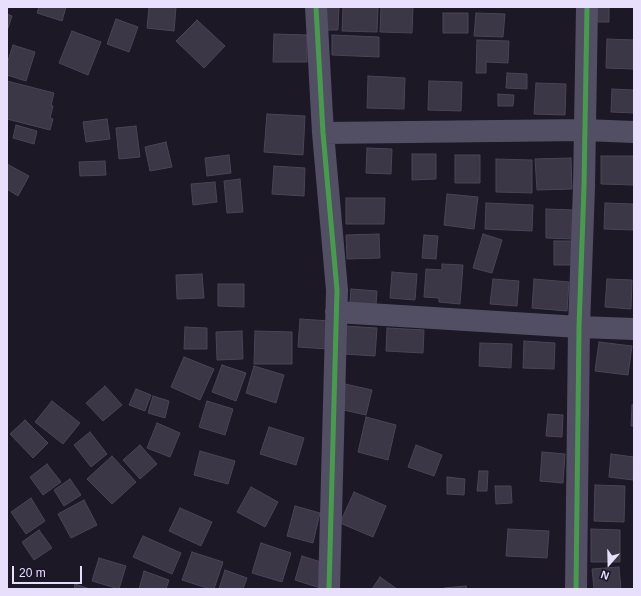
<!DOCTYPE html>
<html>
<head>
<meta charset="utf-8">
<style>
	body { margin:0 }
	#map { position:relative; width:641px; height:596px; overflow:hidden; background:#1c1825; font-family:Arial,sans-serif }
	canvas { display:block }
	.frame { position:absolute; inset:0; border:8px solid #e7dffc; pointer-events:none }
	.north { position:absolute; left:589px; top:544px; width:40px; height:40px; -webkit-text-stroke:3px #1b132a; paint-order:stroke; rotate:200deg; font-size:11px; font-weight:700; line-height:16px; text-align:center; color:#e7dffc }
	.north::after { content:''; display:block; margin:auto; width:14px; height:18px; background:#e7dffc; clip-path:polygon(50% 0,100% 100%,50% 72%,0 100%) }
	.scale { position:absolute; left:12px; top:566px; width:70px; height:18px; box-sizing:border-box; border:2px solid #e7dffc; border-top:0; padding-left:5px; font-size:12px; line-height:14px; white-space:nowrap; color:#e7dffc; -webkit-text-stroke:3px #1b132a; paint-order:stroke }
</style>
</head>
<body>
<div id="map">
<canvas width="641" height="596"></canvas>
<div class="frame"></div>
<div class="north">N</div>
<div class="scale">20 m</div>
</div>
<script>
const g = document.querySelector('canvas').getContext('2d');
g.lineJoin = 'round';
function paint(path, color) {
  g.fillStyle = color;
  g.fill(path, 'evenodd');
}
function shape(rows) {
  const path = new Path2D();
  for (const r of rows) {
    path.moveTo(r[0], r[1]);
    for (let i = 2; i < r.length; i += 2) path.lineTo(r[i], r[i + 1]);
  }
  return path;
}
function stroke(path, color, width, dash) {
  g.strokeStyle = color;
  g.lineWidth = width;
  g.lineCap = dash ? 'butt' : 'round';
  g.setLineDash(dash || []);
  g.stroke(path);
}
const building = shape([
	[39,7,66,7,62,21,37,13,39,7],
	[149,7,176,7,174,31,147,28,149,7],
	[324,7,339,7,338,30,324,30,324,7],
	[343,7,378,7,377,32,342,31,343,7],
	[381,7,413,7,412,33,380,32,381,7],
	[594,7,609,7,609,22,594,22,594,7],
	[443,13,468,13,468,33,443,33,443,13],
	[476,13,505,14,503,37,474,36,476,13],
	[7,14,12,16,7,31,7,14],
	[116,19,138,27,129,52,107,44,116,19],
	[197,20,225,46,204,68,176,41,197,20],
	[72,31,101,42,88,75,59,63,72,31],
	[274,34,307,35,307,62,273,62,274,34],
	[332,35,379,37,379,57,332,55,332,35],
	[607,39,634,40,634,69,606,68,607,39],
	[477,40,509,41,508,63,486,62,486,73,476,73,477,40],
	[13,45,35,52,26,81,7,75,7,64,13,45],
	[507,73,527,74,527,89,506,88,507,73],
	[368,76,405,78,404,109,367,108,368,76],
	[7,81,54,93,51,106,53,106,50,118,53,119,50,130,7,119,7,81],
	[429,81,462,82,461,111,428,110,429,81],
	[536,83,566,84,565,115,534,114,536,83],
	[612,89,634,90,634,113,611,112,612,89],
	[498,94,514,95,513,106,498,106,498,94],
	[267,114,305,116,303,155,264,152,267,114],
	[107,119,110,139,86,142,83,122,107,119],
	[16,125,37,131,34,144,13,138,16,125],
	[136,126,140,157,119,159,116,128,136,126],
	[166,142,172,167,150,171,145,147,166,142],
	[367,148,392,149,391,174,366,173,367,148],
	[412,154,436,154,436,179,412,180,412,154],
	[229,155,231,173,207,176,205,158,229,155],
	[455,155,480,155,480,183,455,183,455,155],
	[601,156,634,156,634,185,601,184,601,156],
	[571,158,572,189,537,190,535,159,571,158],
	[496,159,532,160,532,193,496,192,496,159],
	[105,161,106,175,80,176,79,162,105,161],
	[7,164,29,176,18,196,7,189,7,164],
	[274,166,305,168,304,196,272,194,274,166],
	[240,179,243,212,227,213,224,181,240,179],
	[215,182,217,202,193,205,191,184,215,182],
	[447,194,478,197,474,229,444,225,447,194],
	[346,198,385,198,384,224,346,224,346,198],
	[486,203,533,205,532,231,485,229,486,203],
	[605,203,633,204,633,230,604,229,605,203],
	[546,209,574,210,573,239,546,238,546,209],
	[379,234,380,258,347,259,346,235,379,234],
	[483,234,502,240,492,273,473,268,483,234],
	[424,235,438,236,436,259,422,258,424,235],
	[554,241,572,241,572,265,554,265,554,241],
	[442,264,463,265,460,304,439,302,439,298,424,297,426,269,442,270,442,264],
	[392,272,417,274,415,300,390,298,392,272],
	[202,274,204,298,177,299,176,275,202,274],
	[493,279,519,281,517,306,490,304,493,279],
	[534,279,569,282,567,311,532,308,534,279],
	[607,279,632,280,631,309,605,307,607,279],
	[218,284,244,284,244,307,218,306,218,284],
	[351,289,377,291,376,305,350,302,351,289],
	[300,319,330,321,328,349,298,347,300,319],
	[346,326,377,328,375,356,344,354,346,326],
	[185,327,207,328,207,349,184,349,185,327],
	[387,328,424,330,423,353,386,351,387,328],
	[242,331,243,359,217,360,216,332,242,331],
	[255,331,292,332,292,364,254,364,255,331],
	[524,341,555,343,554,369,523,368,524,341],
	[599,342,632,346,628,375,595,371,599,342],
	[480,343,512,344,511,368,479,366,480,343],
	[184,357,214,369,200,400,171,387,184,357],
	[222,365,246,373,236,401,212,392,222,365],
	[254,366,284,375,276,403,246,393,254,366],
	[345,384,372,390,366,415,339,409,345,384],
	[105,386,122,405,103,421,86,403,105,386],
	[136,389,151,395,145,411,129,405,136,389],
	[153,396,169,401,165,418,148,413,153,396],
	[52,401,80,423,63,444,35,422,52,401],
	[207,401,233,409,225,435,199,427,207,401],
	[632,405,634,405,634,426,631,426,632,405],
	[548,414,563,415,562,437,546,436,548,414],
	[366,417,396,425,388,460,358,452,366,417],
	[25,420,48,443,33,458,10,434,25,420],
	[157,423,180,433,170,457,147,448,157,423],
	[269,427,304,438,296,465,260,454,269,427],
	[90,432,107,454,91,467,74,445,90,432],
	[140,445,157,464,140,479,123,460,140,445],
	[416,445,442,455,434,476,408,467,416,445],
	[200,451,235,461,228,484,194,475,200,451],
	[542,452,565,454,563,483,540,481,542,452],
	[611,454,634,457,633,480,609,477,611,454],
	[112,456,136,482,112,504,87,479,112,456],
	[47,464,61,482,43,495,30,477,47,464],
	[479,471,488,471,487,491,477,491,479,471],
	[447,477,465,479,464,495,447,494,447,477],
	[70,479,81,495,64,506,54,490,70,479],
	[595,485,625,486,624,522,594,521,595,485],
	[495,486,511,486,512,503,496,504,495,486],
	[251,487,278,502,265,527,237,512,251,487],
	[354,492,386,506,373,537,340,523,354,492],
	[31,498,45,521,26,534,11,512,31,498],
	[84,500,97,525,71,538,58,514,84,500],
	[295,506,320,513,313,543,287,536,295,506],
	[180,508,212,522,201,546,169,531,180,508],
	[508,529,549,531,547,558,506,556,508,529],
	[591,529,620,530,620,562,591,562,591,529],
	[39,530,52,548,34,560,22,542,39,530],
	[143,536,181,553,172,574,133,557,143,536],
	[261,543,291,553,282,582,252,573,261,543],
	[192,552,223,562,214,589,210,589,182,580,192,552],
	[302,556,327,564,320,588,295,580,302,556],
	[99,558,126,566,119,589,92,581,99,558],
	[619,567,621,589,594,589,592,569,619,567],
	[225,570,247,578,243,589,219,589,225,570],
	[144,571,169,580,166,589,139,589,144,571],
	[380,577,397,589,372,589,380,577],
	[75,584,90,589,74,589,75,584],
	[466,586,467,589,445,589,444,588,466,586]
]);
paint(building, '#3c3746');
stroke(building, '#4a4457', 1);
stroke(shape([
	[316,7,323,133,337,290,329,589],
	[323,133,584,130,634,132],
	[336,312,579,327,634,329],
	[576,589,579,327,584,187,587,7]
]), '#524e64', 22);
stroke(shape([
	[316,7,323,133,337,290,329,589],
	[576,589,579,327,584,187,587,7]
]), '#469c4c', 5);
</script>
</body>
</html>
